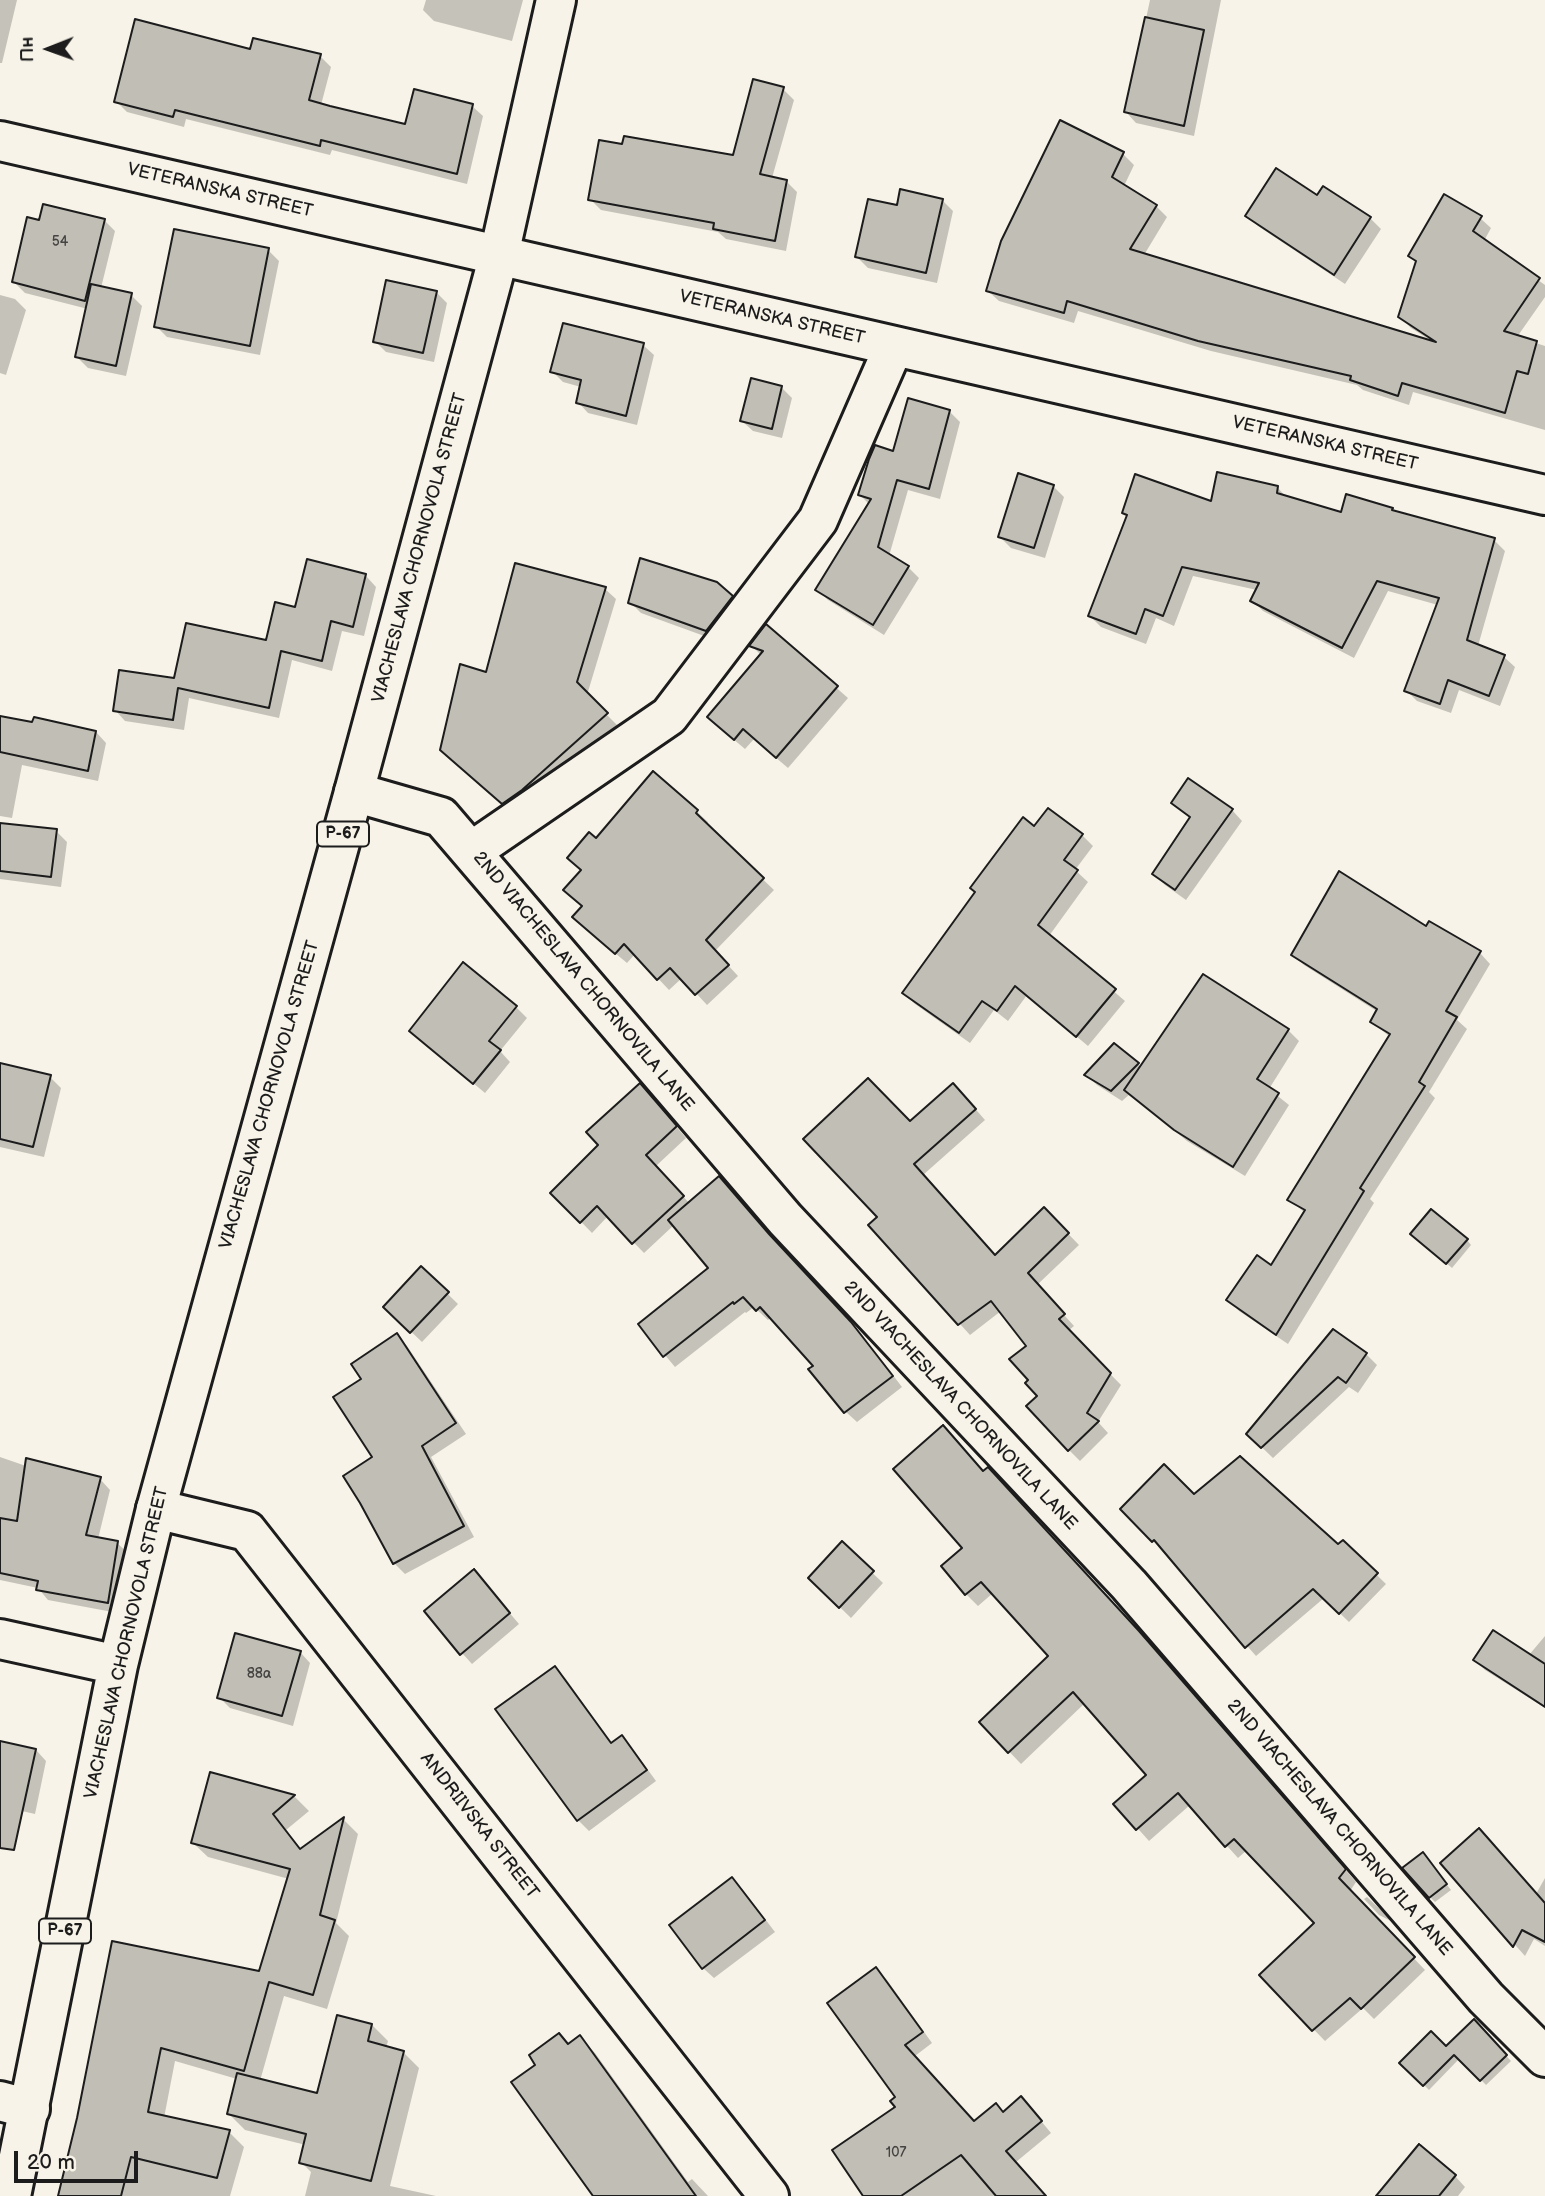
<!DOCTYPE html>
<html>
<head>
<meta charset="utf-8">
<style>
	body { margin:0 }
	#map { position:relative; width:1545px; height:2196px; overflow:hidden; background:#f7f3e8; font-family:"Balsamiq Sans",sans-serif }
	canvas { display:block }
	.north { position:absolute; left:14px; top:14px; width:70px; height:70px; -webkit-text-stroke:5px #f7f3e8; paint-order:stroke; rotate:269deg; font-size:19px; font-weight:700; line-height:28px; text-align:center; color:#1c1c1c }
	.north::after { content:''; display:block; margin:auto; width:24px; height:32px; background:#1c1c1c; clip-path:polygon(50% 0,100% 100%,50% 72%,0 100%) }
	.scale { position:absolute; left:14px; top:2151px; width:124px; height:32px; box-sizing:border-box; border:4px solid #1c1c1c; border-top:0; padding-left:9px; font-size:21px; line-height:24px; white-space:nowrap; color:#1c1c1c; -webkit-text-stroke:5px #f7f3e8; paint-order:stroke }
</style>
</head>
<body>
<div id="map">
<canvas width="1545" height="2196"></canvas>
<div class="north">Пн</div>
<div class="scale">20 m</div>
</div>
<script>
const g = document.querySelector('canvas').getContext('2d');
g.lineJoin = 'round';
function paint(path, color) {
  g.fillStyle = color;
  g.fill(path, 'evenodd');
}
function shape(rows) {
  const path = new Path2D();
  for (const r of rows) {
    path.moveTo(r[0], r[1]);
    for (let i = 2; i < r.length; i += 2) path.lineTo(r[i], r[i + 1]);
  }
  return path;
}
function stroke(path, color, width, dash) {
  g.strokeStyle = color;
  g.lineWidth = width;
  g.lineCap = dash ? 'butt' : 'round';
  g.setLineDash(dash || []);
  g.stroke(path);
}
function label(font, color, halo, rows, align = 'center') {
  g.font = font + ' "Balsamiq Sans",sans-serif';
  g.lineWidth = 5;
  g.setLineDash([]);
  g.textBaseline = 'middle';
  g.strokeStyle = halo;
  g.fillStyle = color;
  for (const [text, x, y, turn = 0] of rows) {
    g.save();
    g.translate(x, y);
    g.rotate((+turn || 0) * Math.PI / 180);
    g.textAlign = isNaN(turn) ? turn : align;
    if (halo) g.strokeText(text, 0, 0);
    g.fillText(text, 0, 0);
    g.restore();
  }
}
paint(shape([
	[0,0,17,0,2,63,0,63],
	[426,0,523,0,512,41,434,21,423,10],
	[1150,0,1221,0,1194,136,1136,123,1126,112],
	[252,51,320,56,331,67,321,105,407,127,472,106,483,116,467,184,332,150,330,155,186,119,184,127,127,112,116,101],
	[783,89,794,100,772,178,786,181,797,192,786,251,726,239,718,232,601,210,590,199,734,157],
	[1061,122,1123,154,1134,165,1124,186,1156,206,1167,217,1144,255,1433,342,1411,328,1400,317,1417,263,1410,256,1480,218,1491,228,1484,241,1545,285,1545,297,1517,337,1545,346,1545,430,1413,392,1409,405,1363,390,1357,385,1211,351,1078,311,1074,323,999,301,988,291],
	[1317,198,1370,218,1381,229,1345,284,1258,226,1247,216],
	[942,200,953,211,937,283,868,268,857,257,899,207],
	[104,220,115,231,101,288,131,295,142,306,126,376,88,368,77,357,88,309,25,293,14,282,41,222],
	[268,250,279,261,260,355,167,337,156,326],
	[436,292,447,303,434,362,386,352,375,341],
	[0,295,15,299,26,310,6,375,0,373],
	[643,345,654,355,637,425,588,413,578,402,581,387,563,382,552,371],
	[781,387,792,398,782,438,753,431,742,421],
	[950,412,960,422,940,499,908,490,889,556,908,567,919,578,884,635,828,600,817,590,869,504,860,495,895,453],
	[1053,486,1064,497,1045,558,1011,548,1000,537],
	[1277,487,1288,499,1343,514,1392,509,1395,512,1494,540,1505,551,1478,646,1504,657,1515,667,1500,706,1459,690,1451,713,1417,701,1406,690,1438,605,1388,591,1354,658,1263,611,1252,600,1257,590,1193,576,1174,626,1156,618,1146,644,1101,627,1090,616,1128,517,1124,512,1213,503],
	[308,562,366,576,376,587,364,636,342,631,332,671,292,660,279,718,189,698,184,730,125,721,115,710,175,680,267,643,296,610],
	[605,589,616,599,587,695,617,725,533,801,514,814,453,761,488,674],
	[732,597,743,608,718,641,641,613,630,602],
	[767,627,848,698,788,768,754,739,745,749,720,728,762,656,752,646],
	[0,718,96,732,106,743,98,781,22,765,12,818,0,816],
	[653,774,697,812,708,822,706,825,774,890,715,951,738,976,707,1005,682,978,669,990,635,954,627,963,585,928,583,907,565,890,583,871,596,841],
	[1173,803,1232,810,1242,821,1186,900,1165,885,1154,874,1191,818],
	[0,824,56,831,67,842,61,887,0,879],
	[1035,828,1082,835,1093,846,1075,870,1088,882,1049,936,1125,1001,1088,1046,1027,995,1008,1021,994,1010,970,1043,915,1004,904,993],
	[1427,928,1480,953,1490,964,1457,1020,1467,1029,1429,1092,1435,1098,1370,1199,1374,1203,1288,1344,1239,1311,1229,1300,1271,1267,1305,1213,1289,1199,1390,1037,1372,1022,1378,1012,1304,965,1293,955],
	[516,1007,527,1018,500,1051,510,1062,485,1093,411,1031],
	[1288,1030,1299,1041,1269,1089,1289,1105,1245,1176,1187,1141,1130,1094,1122,1101,1097,1085,1086,1075,1114,1045,1141,1067],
	[50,1077,61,1088,44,1157,0,1147,0,1085],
	[650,1096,686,1138,656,1166,690,1204,780,1247,862,1335,902,1387,857,1422,846,1412,815,1366,771,1317,768,1320,754,1307,746,1313,745,1312,675,1367,640,1325,711,1269,674,1225,644,1253,608,1216,592,1233,553,1193],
	[964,1096,985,1120,923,1175,996,1257,1044,1209,1079,1245,1037,1285,1074,1326,1068,1331,1121,1385,1098,1422,1108,1433,1080,1461,1069,1450,1031,1380,1028,1346,1001,1311,970,1335,870,1225,879,1217,910,1123],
	[1418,1239,1467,1240,1471,1245,1452,1268],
	[421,1268,458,1304,422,1342,385,1307],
	[397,1336,407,1346,466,1434,431,1457,474,1537,405,1574,394,1563,375,1458,363,1379],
	[1366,1354,1377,1365,1358,1393,1349,1387,1273,1458,1248,1434],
	[0,1457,26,1466,100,1479,110,1490,98,1539,117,1543,128,1553,118,1613,48,1600,38,1588,0,1580],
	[984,1473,1151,1645,1356,1882,1350,1891,1425,1970,1374,2019,1363,2008,1325,2041,1261,1975,1317,1923,1247,1850,1238,1858,1190,1805,1149,1841,1116,1804,1148,1775,1085,1703,1021,1764,981,1722,1051,1656,993,1593,978,1606,966,1594,965,1548],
	[1194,1497,1339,1547,1343,1542,1386,1584,1349,1622,1324,1598,1256,1656,1163,1550,1122,1509],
	[842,1544,883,1583,851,1618,810,1578],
	[474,1571,519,1624,472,1664,462,1653],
	[1545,1636,1545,1708,1485,1670,1475,1660,1529,1655],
	[300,1652,310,1663,293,1726,230,1708,219,1697],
	[555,1668,566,1679,612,1744,621,1737,632,1748,656,1781,589,1831,578,1820],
	[0,1743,36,1750,46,1761,35,1814,0,1806],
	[211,1774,294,1796,309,1811,286,1830,302,1850,344,1820,358,1834,336,1923,349,1936,327,2009,284,1996,260,2081,318,2095,372,2025,388,2041,386,2048,403,2052,419,2068,390,2186,436,2196,305,2196,311,2172,301,2162,306,2145,245,2130,229,2114,237,2079,175,2061,164,2118,229,2132,244,2147,230,2196,60,2196,79,2119,113,1943,261,1973,289,1879,208,1857,193,1843],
	[1427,1859,1451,1890,1435,1902,1430,1897],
	[1442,1863,1536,1894,1545,1878,1545,1946,1534,1939,1525,1956],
	[732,1879,743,1890,775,1932,714,1978,703,1968],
	[1367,1897,1384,1913,1391,1921,1379,1915,1364,1899],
	[876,1969,887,1980,932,2043,915,2056,975,2123,1004,2113,1032,2110,1051,2133,1016,2162,1045,2196,865,2196,898,2107],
	[1474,2022,1511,2061,1486,2085,1460,2058,1429,2090,1402,2063,1446,2048],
	[559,2035,569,2045,580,2037,595,2053,688,2182,692,2179,708,2196,595,2196,537,2065],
	[1455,2176,1465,2187,1458,2196,1377,2196]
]), '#0003');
const building = shape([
	[1145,17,1204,30,1184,126,1124,112,1145,17],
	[135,19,250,49,253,38,321,54,309,100,330,106,405,124,414,89,473,104,457,174,321,140,320,146,175,110,173,117,114,102,135,19],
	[753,79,784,87,760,174,787,180,775,241,713,229,714,223,588,200,599,140,622,144,624,136,733,155,753,79],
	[1060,120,1124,152,1112,177,1157,205,1130,249,1436,342,1398,317,1416,261,1408,256,1444,194,1482,216,1473,231,1540,278,1504,331,1537,341,1528,374,1517,371,1505,413,1402,383,1398,396,1350,380,1351,376,1198,341,1067,301,1064,313,986,291,1001,241,1060,120],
	[1276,168,1317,195,1323,186,1371,217,1334,275,1245,216,1276,168],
	[900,189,943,199,926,273,855,257,868,199,897,205,900,189],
	[43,204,105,219,85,301,12,282,27,217,39,220,43,204],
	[174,229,269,248,250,346,154,327,174,229],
	[386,280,437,291,423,353,373,342,386,280],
	[91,284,132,293,116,366,75,357,91,284],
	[563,323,644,343,626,416,576,403,581,380,550,372,563,323],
	[751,378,782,386,772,429,740,421,751,378],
	[908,398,950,410,929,489,897,480,878,547,909,566,873,625,815,590,871,499,858,495,869,459,875,445,893,451,908,398],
	[1217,472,1278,486,1277,493,1341,512,1346,494,1393,508,1392,510,1495,538,1467,640,1505,655,1489,696,1448,680,1440,704,1404,691,1439,598,1377,581,1342,648,1250,601,1259,583,1182,567,1163,616,1145,609,1136,634,1088,616,1127,515,1122,513,1135,474,1211,501,1217,472],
	[1018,473,1054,485,1034,548,998,537,1018,473],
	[640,558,717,582,733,596,706,631,628,603,640,558],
	[307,559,366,574,353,627,331,621,322,661,281,651,269,708,178,688,173,720,113,711,119,670,174,678,186,623,266,640,275,602,295,607,307,559],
	[515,563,606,587,577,682,608,713,522,790,502,804,440,750,460,664,486,672,515,563],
	[766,624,838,686,776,758,743,729,734,740,707,717,763,651,749,646,766,624],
	[0,716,32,722,34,717,96,731,88,771,0,752,0,716],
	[653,771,698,810,696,813,764,878,706,940,729,965,695,995,670,968,657,980,624,944,615,954,572,917,582,906,563,890,581,870,567,858,589,832,596,838,653,771],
	[1188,778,1233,809,1175,890,1152,874,1190,817,1171,803,1188,778],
	[1048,808,1083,834,1064,860,1078,870,1038,925,1116,989,1076,1037,1015,986,997,1011,982,1001,959,1033,902,993,975,892,970,888,1023,817,1034,826,1048,808],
	[0,823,57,829,51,877,0,871,0,823],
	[1339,871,1426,926,1429,921,1481,951,1446,1011,1457,1017,1419,1082,1425,1086,1360,1188,1364,1191,1276,1335,1226,1300,1257,1255,1271,1265,1305,1210,1287,1200,1390,1034,1370,1022,1377,1009,1291,955,1339,871],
	[463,962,517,1006,489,1041,501,1050,473,1084,409,1031,463,962],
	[1203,974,1289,1029,1257,1079,1279,1093,1233,1167,1174,1130,1124,1090,1203,974],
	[1114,1043,1139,1063,1111,1091,1084,1075,1114,1043],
	[0,1063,51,1075,33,1147,0,1139,0,1063],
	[868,1078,910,1121,953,1083,976,1109,914,1164,995,1255,1044,1207,1069,1233,1028,1273,1065,1314,1059,1319,1111,1373,1087,1413,1099,1421,1068,1451,1026,1406,1037,1396,1025,1383,1028,1380,1009,1359,1026,1346,991,1301,958,1325,868,1225,877,1217,803,1139,868,1078],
	[640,1083,677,1126,646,1155,684,1196,632,1244,597,1206,580,1223,550,1193,598,1145,586,1132,640,1083],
	[719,1176,769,1234,851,1322,893,1376,844,1413,808,1369,813,1366,760,1307,756,1311,743,1297,734,1304,733,1302,663,1357,638,1324,708,1268,668,1220,719,1176],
	[1431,1209,1468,1239,1446,1264,1410,1234,1431,1209],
	[421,1266,449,1292,410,1333,383,1307,421,1266],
	[1333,1329,1367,1353,1346,1383,1338,1377,1261,1448,1246,1434,1333,1329],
	[397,1333,456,1423,422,1446,464,1526,393,1564,360,1503,343,1476,372,1457,333,1397,361,1379,351,1364,397,1333],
	[943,1425,983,1471,988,1467,1139,1631,1346,1869,1339,1878,1415,1957,1361,2009,1350,1998,1312,2031,1259,1975,1314,1923,1234,1839,1225,1847,1178,1793,1136,1830,1113,1804,1146,1775,1073,1692,1008,1753,979,1722,1048,1656,981,1582,965,1595,941,1566,962,1548,893,1469,943,1425],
	[1240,1456,1338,1544,1343,1540,1378,1573,1339,1614,1313,1589,1245,1648,1154,1540,1152,1542,1120,1509,1164,1464,1194,1494,1240,1456],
	[26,1458,101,1477,86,1535,118,1541,108,1603,36,1590,38,1581,0,1573,0,1518,17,1521,26,1458],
	[842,1541,874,1571,839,1608,808,1578,842,1541],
	[474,1569,510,1613,460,1655,424,1611,474,1569],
	[1493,1630,1545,1664,1545,1707,1473,1660,1493,1630],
	[235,1633,301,1651,282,1716,217,1698,235,1633],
	[555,1666,611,1743,622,1735,647,1770,577,1821,495,1709,555,1666],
	[0,1741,36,1749,14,1850,0,1848,0,1741],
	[210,1772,295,1795,273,1814,300,1849,344,1817,320,1915,335,1920,313,1995,269,1982,244,2071,161,2048,148,2112,230,2130,217,2178,131,2157,121,2196,58,2196,77,2118,112,1941,259,1971,290,1869,191,1843,210,1772],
	[1479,1828,1545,1903,1545,1942,1522,1930,1513,1947,1440,1863,1479,1828],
	[1423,1852,1447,1884,1429,1898,1402,1868,1423,1852],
	[732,1877,765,1920,702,1969,669,1925,732,1877],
	[876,1967,923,2032,905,2045,974,2121,996,2103,1003,2112,1021,2096,1042,2121,1006,2151,1046,2196,996,2196,961,2155,901,2196,863,2196,832,2150,895,2107,890,2101,895,2097,827,2003,876,1967],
	[337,2015,372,2024,368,2041,404,2051,371,2181,299,2163,306,2134,227,2114,237,2073,317,2093,337,2015],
	[1474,2019,1507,2055,1480,2081,1454,2055,1423,2086,1399,2063,1431,2031,1446,2046,1474,2019],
	[559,2033,568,2044,580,2035,696,2196,593,2196,511,2082,535,2065,529,2055,559,2033],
	[1419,2144,1456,2175,1439,2196,1376,2196,1419,2144]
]);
paint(building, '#c0beb5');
stroke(building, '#1c1c1c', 2);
const street = shape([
	[0,141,1545,495],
	[354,792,441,817,785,1219,1129,1585,1486,1998,1545,2057],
	[472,851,669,716,818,520,894,346],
	[156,1509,247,1531,769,2196],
	[0,2101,30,2109]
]);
const primary = shape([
	[0,1639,118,1665],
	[11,2196,118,1665,156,1509,354,792,499,255,556,0]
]);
stroke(street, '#1c1c1c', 44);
stroke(primary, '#1c1c1c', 44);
stroke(street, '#f7f3e8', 38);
stroke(primary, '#f7f3e8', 38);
label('14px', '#454442', null, [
	["54",60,242],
	["88а",259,1674],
	["107",896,2153]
]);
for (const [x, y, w] of [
	[343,834,52],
	[65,1931,52]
]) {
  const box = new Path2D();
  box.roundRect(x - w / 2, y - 12.5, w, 25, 5);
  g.fillStyle = '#f7f3e8';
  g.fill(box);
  stroke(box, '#1c1c1c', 2);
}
label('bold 16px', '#1c1c1c', null, [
	["Р-67",343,834],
	["Р-67",65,1931]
]);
label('18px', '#1c1c1c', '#f7f3e8', [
	["VETERANSKA STREET",220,191,13],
	["VETERANSKA STREET",772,318,13],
	["VETERANSKA STREET",1325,444,13],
	["VIACHESLAVA CHORNOVOLA STREET",420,548,-75],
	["2ND VIACHESLAVA CHORNOVILA LANE",583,982,50],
	["VIACHESLAVA CHORNOVOLA STREET",270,1095,-74],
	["2ND VIACHESLAVA CHORNOVILA LANE",960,1406,47],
	["VIACHESLAVA CHORNOVOLA STREET",127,1643,-77],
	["ANDRIIVSKA STREET",479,1826,52],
	["2ND VIACHESLAVA CHORNOVILA LANE",1339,1828,49]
]);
</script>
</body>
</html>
